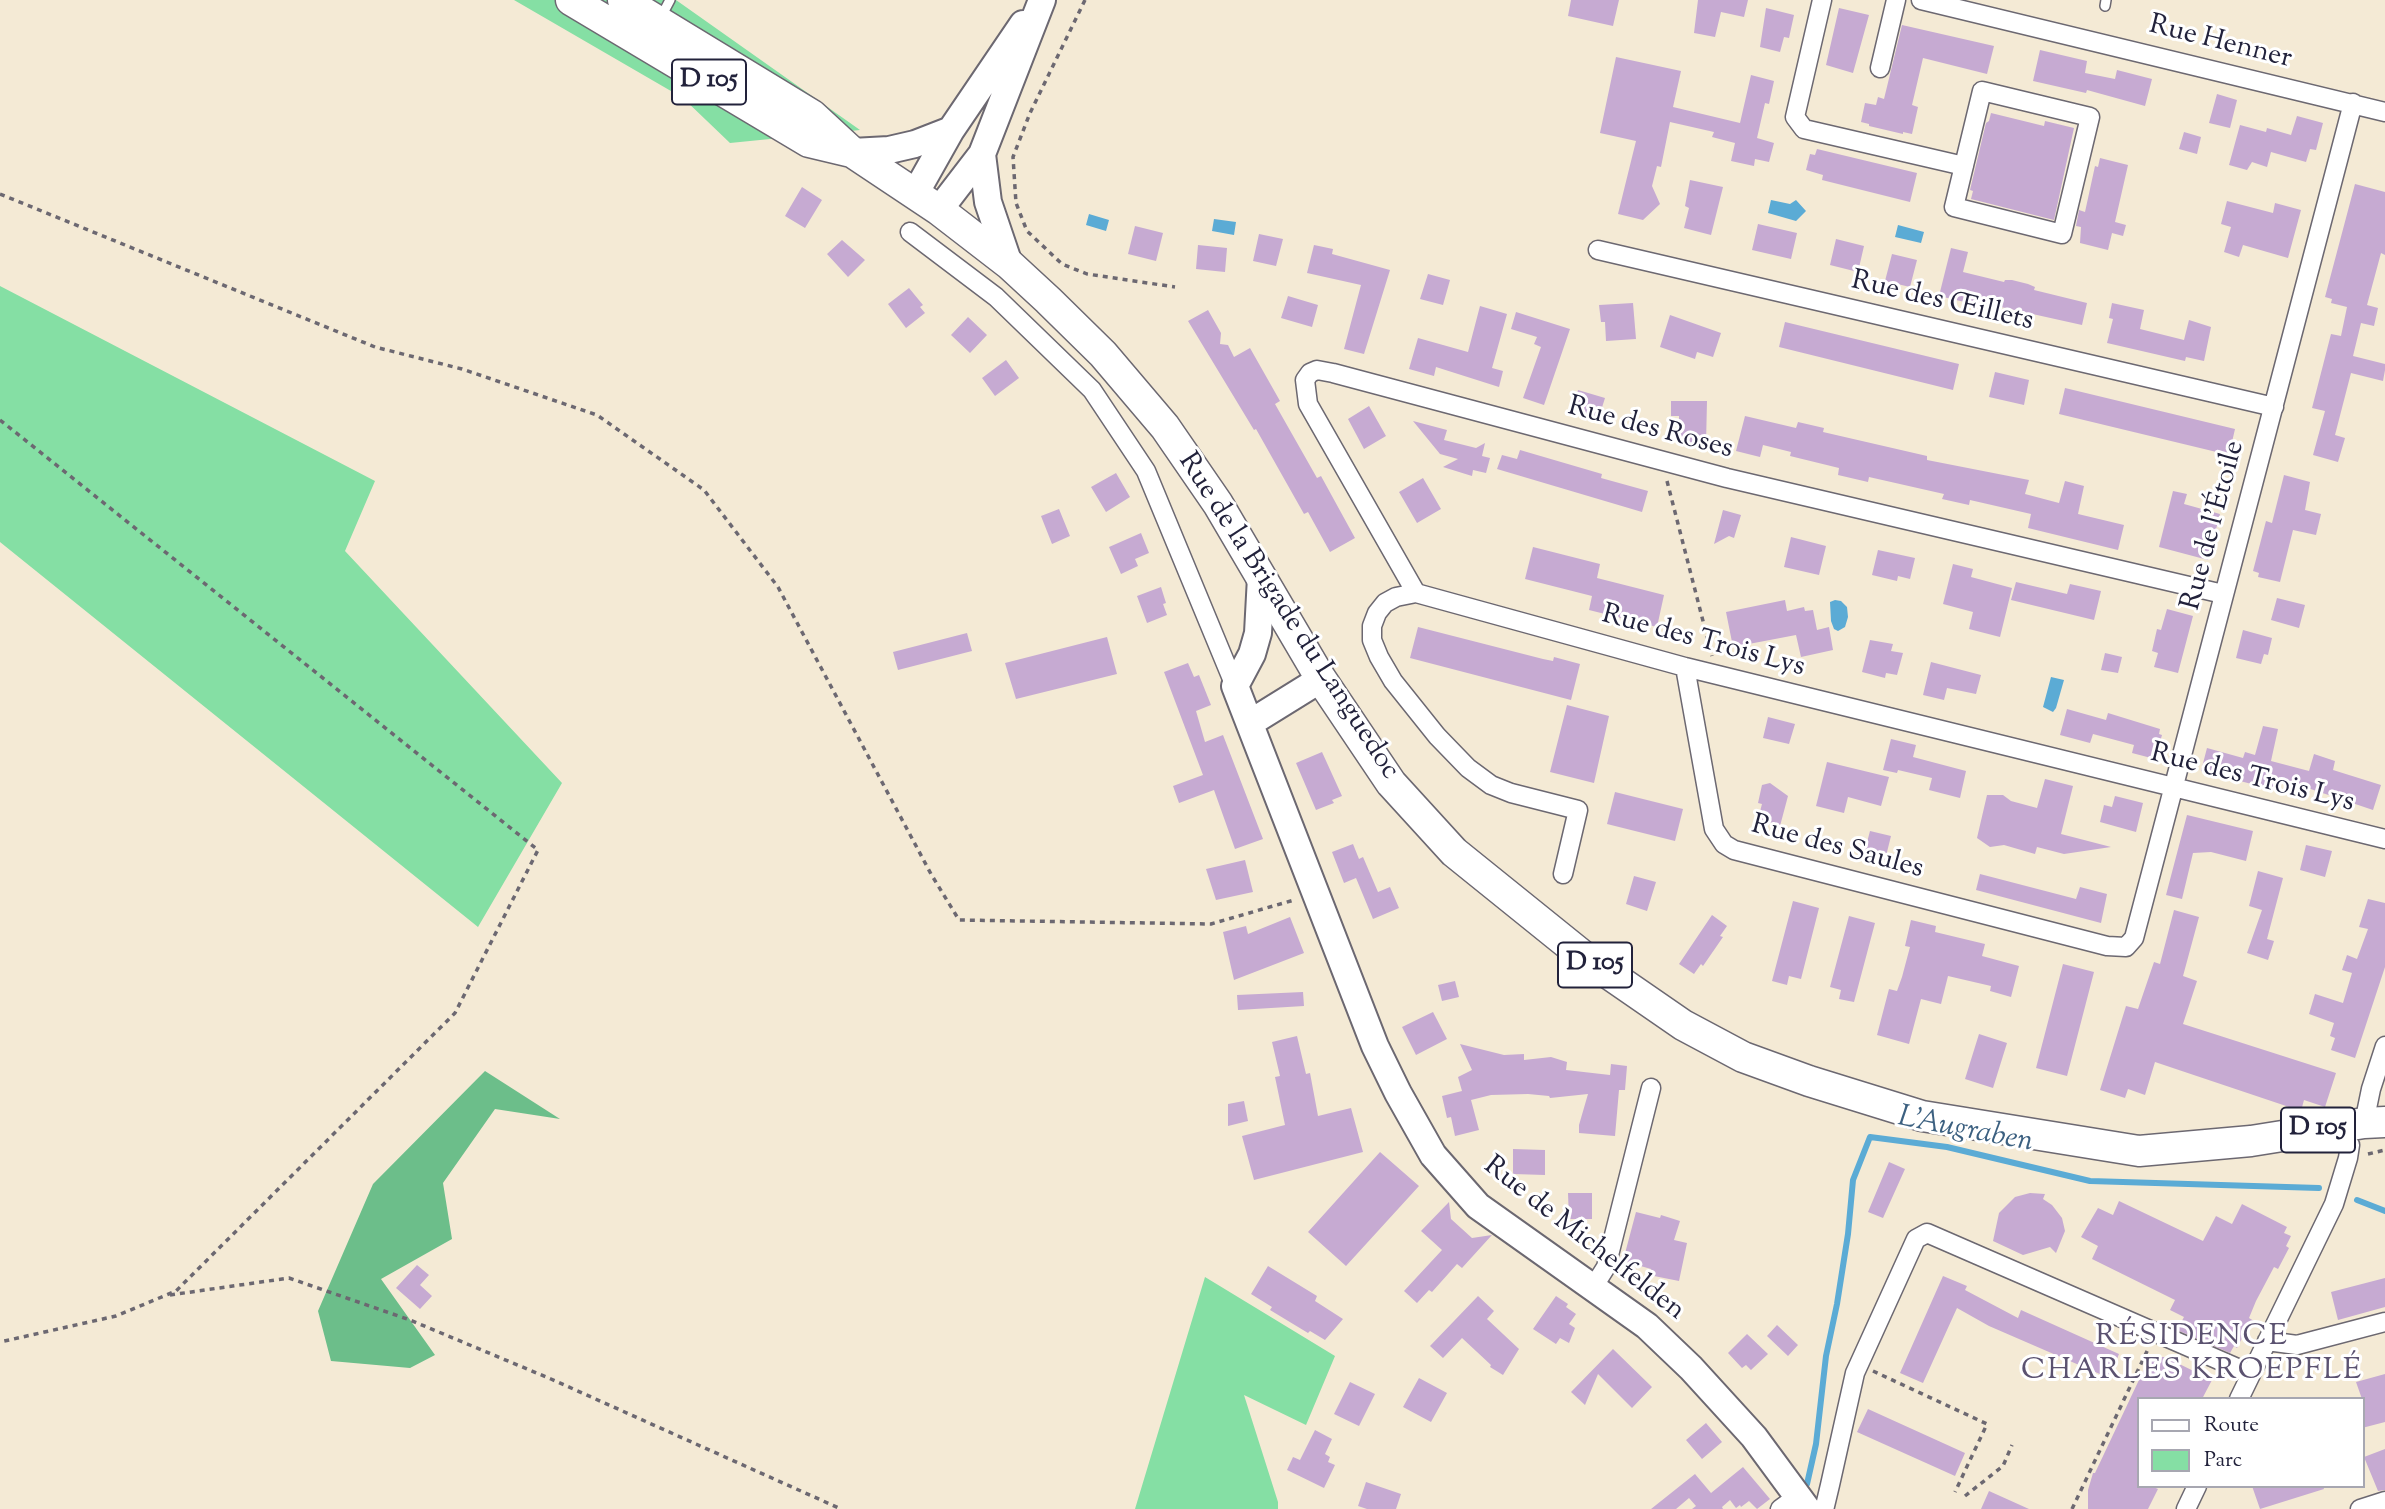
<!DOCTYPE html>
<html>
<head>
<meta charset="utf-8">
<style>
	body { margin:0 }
	#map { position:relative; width:2385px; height:1509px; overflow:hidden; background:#f4ead5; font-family:"Sorts Mill Goudy",serif }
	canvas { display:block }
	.legend { position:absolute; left:2137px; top:1397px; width:228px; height:91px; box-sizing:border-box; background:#fff; border:2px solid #a7a7b1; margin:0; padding:9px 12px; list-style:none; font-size:21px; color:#22223b }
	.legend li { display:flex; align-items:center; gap:14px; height:35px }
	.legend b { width:35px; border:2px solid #a7a7b1 }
</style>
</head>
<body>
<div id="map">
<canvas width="2385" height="1509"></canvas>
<ul class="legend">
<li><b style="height:9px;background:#fff"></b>Route</li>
<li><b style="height:19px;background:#85dfa4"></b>Parc</li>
</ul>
</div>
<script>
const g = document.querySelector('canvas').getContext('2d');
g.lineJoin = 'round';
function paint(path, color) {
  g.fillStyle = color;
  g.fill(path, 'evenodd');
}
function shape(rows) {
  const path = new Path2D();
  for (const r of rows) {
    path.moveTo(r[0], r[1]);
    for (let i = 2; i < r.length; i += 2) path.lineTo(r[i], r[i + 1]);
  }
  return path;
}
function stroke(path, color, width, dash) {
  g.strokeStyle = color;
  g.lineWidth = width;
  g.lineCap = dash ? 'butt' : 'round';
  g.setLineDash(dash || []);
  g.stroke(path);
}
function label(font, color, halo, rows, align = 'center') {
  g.font = font + ' "Sorts Mill Goudy",serif';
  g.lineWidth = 6;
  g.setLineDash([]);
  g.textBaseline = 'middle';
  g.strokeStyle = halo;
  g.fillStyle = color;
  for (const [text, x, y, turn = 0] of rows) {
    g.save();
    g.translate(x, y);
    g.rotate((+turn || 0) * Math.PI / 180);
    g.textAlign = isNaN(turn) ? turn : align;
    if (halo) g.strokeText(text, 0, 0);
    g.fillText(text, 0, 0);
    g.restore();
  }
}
paint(shape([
	[514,0,676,0,860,130,730,143,683,98],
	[0,286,375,481,345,551,562,783,478,927,0,542],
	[1205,1277,1335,1356,1306,1425,1244,1395,1278,1502,1278,1509,1135,1509]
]), '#85dfa4');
paint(shape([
	[485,1071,560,1119,495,1109,443,1183,452,1239,381,1279,435,1355,410,1368,331,1361,318,1311,373,1184]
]), '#6cbe8a');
paint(shape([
	[1771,200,1790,204,1796,200,1806,211,1796,221,1768,213],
	[1089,214,1109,220,1106,231,1086,225],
	[1214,219,1236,222,1234,235,1212,231],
	[1898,225,1924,232,1921,243,1895,237],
	[1835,600,1841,601,1847,607,1848,617,1845,627,1838,631,1834,629,1831,621,1830,602],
	[2051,677,2064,680,2056,708,2053,712,2043,707]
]), '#5babd5');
stroke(shape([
	[2357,1200,2385,1211],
	[1807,1484,1816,1444,1826,1356,1837,1304,1848,1234,1853,1180,1870,1137,1947,1147,2090,1181,2319,1188]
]), '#5babd5', 6);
paint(shape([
	[1571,0,1619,0,1613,26,1568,16],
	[1698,0,1748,0,1744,17,1721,12,1715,37,1694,33],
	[1766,8,1794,15,1789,38,1784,37,1780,52,1760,47],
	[1839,8,1869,15,1853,73,1826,65],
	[1902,25,1994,46,1987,74,1923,58,1912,105,1918,107,1912,134,1903,132,1903,134,1869,126,1869,124,1861,122,1865,103,1876,105,1878,97,1884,99],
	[2040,50,2087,61,2085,73,2115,79,2117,70,2152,79,2145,106,2087,90,2086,93,2033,81],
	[1616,57,1681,71,1673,107,1740,123,1751,75,1774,81,1769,104,1765,103,1757,138,1774,143,1769,162,1755,159,1754,166,1731,161,1735,143,1712,137,1714,132,1670,122,1661,167,1657,166,1652,186,1660,204,1643,220,1618,214,1636,141,1600,133],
	[2217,94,2237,100,2230,128,2209,123],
	[1991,113,2044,126,2045,121,2074,128,2054,220,1971,199,1973,191,1970,190,1986,123,1989,121],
	[2297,116,2323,123,2316,150,2310,149,2306,162,2271,152,2267,167,2252,162,2247,170,2229,165,2240,125,2266,132,2267,128,2291,135],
	[2184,132,2201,137,2197,154,2179,149],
	[1817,149,1917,173,1910,202,1822,180,1823,175,1806,170,1810,154,1815,155],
	[2100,158,2128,165,2115,222,2126,225,2123,236,2112,233,2108,250,2080,243,2081,227,2076,226,2079,210,2085,212,2095,166,2098,167],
	[1690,180,1723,187,1711,235,1684,228,1689,208,1685,206],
	[2355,184,2385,192,2385,255,2381,253,2367,305,2378,308,2374,326,2361,323,2353,356,2385,364,2385,370,2383,381,2351,373,2335,435,2345,438,2338,462,2313,455,2325,411,2312,408,2331,334,2341,336,2347,307,2331,303,2332,299,2325,297],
	[802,187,822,200,805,228,785,216],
	[2227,201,2273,213,2275,203,2301,210,2288,258,2243,245,2239,257,2224,252,2231,227,2221,224],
	[1758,224,1797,233,1791,259,1752,250],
	[1135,226,1163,233,1156,261,1128,254],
	[1259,234,1283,239,1276,266,1253,261],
	[1836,239,1864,246,1858,272,1830,265],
	[842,240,865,260,848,277,827,254],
	[1198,245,1227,248,1225,272,1196,269],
	[1314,245,1333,249,1332,254,1390,270,1364,354,1344,349,1361,285,1307,273],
	[1951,248,1968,252,1963,272,2004,282,2005,280,2012,280,2028,284,2035,287,2034,290,2087,303,2082,325,1974,301,1973,304,1939,296],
	[1892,254,1917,260,1910,287,1885,281],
	[1428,274,1450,280,1443,305,1420,299],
	[909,288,923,305,920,307,925,313,906,328,888,304],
	[1288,296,1318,305,1312,327,1281,318],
	[1633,303,1636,339,1606,341,1605,322,1601,322,1599,305],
	[2112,303,2144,310,2140,329,2184,340,2189,320,2211,327,2204,361,2186,357,2185,361,2107,343,2113,319,2109,318],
	[1480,306,1507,314,1492,368,1503,371,1499,387,1436,367,1434,376,1409,369,1418,338,1468,352],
	[1208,310,1221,333,1220,344,1228,345,1234,357,1250,348,1280,401,1275,404,1317,478,1321,476,1355,538,1330,552,1308,512,1304,514,1256,429,1254,430,1188,321],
	[1516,312,1570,329,1544,405,1523,398,1541,347,1534,344,1537,337,1511,329],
	[1670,315,1721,333,1713,357,1697,352,1695,359,1660,347],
	[968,317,987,335,970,353,951,335],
	[1785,322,1959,364,1953,390,1779,347],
	[1006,360,1019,378,995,396,982,378],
	[1995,372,2029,380,2024,405,1989,397],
	[2065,388,2235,429,2229,455,2059,414],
	[1578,390,1605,398,1598,420,1571,413],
	[1671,401,1707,401,1706,444,1679,443,1679,416,1671,416],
	[1369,406,1386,436,1364,449,1348,419],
	[1745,416,1796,428,1798,422,1824,428,1823,432,1927,456,1927,460,2029,480,2025,494,2059,503,2065,481,2084,486,2078,514,2124,525,2118,550,2028,528,2031,514,1970,500,1969,505,1942,499,1944,494,1869,477,1868,482,1838,475,1839,468,1790,456,1791,452,1763,445,1760,457,1736,451],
	[1413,421,1447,430,1444,440,1476,448,1485,443,1482,456,1490,458,1486,473,1473,470,1472,476,1443,467,1458,459,1440,454],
	[1520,450,1602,474,1601,478,1648,491,1642,512,1497,469,1502,455,1517,459],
	[1116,473,1130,497,1106,512,1091,487],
	[2284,475,2310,482,2305,510,2321,514,2316,535,2293,530,2280,582,2258,577,2259,573,2253,571,2266,521,2272,523],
	[1423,478,1441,509,1417,523,1399,492],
	[2173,491,2187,494,2184,504,2220,514,2208,560,2159,547],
	[1059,509,1070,536,1052,544,1041,516],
	[1723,510,1741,515,1734,538,1729,536,1714,544],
	[1141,533,1149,553,1135,559,1138,566,1121,574,1109,547],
	[1791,537,1826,546,1819,575,1784,567],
	[1533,547,1600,564,1597,578,1664,595,1657,627,1589,610,1592,596,1525,579],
	[1878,550,1915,558,1910,579,1898,576,1897,581,1872,575],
	[1953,564,1973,569,1971,577,2012,588,2000,637,1969,629,1973,612,1943,604],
	[2016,582,2067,594,2070,584,2101,591,2094,620,2011,600],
	[1161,587,1166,603,1163,604,1167,615,1147,623,1137,596],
	[2277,598,2305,605,2299,628,2271,620],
	[1785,600,1787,611,1804,607,1805,611,1813,610,1817,630,1829,627,1833,650,1801,657,1796,635,1733,647,1726,612],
	[2167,609,2193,616,2178,673,2154,667,2158,653,2152,651,2157,629,2161,630],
	[1418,627,1543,659,1553,661,1554,657,1580,664,1571,700,1410,658],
	[2243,630,2272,638,2268,655,2264,654,2261,664,2236,658],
	[967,633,972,651,898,670,893,652],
	[1107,637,1117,674,1016,699,1005,663],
	[1870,640,1893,644,1891,651,1903,653,1897,675,1886,673,1885,678,1862,672],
	[2105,653,2122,657,2118,673,2101,670],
	[1931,662,1981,675,1976,694,1947,688,1944,700,1923,695],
	[1188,663,1194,677,1199,675,1211,705,1196,711,1205,742,1223,735,1263,839,1235,849,1214,790,1179,803,1173,786,1203,775,1164,672],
	[1567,705,1609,716,1594,783,1550,772],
	[2067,709,2106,720,2108,713,2160,729,2159,734,2162,735,2155,759,2132,753,2134,745,2093,734,2090,743,2060,735],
	[1768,717,1795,724,1789,744,1763,738],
	[2263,726,2278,729,2271,761,2309,771,2314,754,2335,761,2333,770,2381,785,2373,810,2278,778,2275,790,2201,771,2207,748,2243,758,2245,752,2255,755],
	[1891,739,1916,745,1913,757,1966,771,1960,798,1929,790,1932,778,1898,770,1897,773,1883,770],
	[1322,752,1342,796,1332,800,1334,803,1316,810,1296,763],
	[1827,762,1889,777,1881,806,1848,797,1844,813,1816,806],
	[2045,779,2073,786,2061,834,2111,847,2064,854,2037,847,2035,854,2004,845,1990,847,1977,838,1987,795,2003,795,2011,801,2037,808],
	[1770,783,1788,796,1780,826,1758,819,1762,804,1758,803,1762,785],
	[1615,792,1683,809,1675,841,1607,824],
	[2115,796,2143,803,2136,832,2100,822,2104,805,2112,807],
	[2187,815,2253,831,2246,861,2211,852,2193,853,2182,899,2166,895],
	[1870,831,1891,836,1885,860,1864,854],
	[1353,844,1359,859,1363,857,1378,892,1390,887,1399,908,1373,919,1356,878,1344,883,1332,852],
	[2306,845,2332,851,2325,877,2300,870],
	[1245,860,1253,892,1216,900,1206,869],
	[2258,871,2283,878,2267,939,2274,941,2268,960,2247,953,2262,910,2249,906],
	[1980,874,2076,899,2080,887,2107,894,2101,923,1976,890],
	[1634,876,1656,882,1647,911,1626,904],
	[2368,899,2385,903,2385,967,2355,1058,2331,1050,2335,1038,2330,1036,2334,1023,2309,1014,2315,994,2343,1003,2352,973,2342,970,2347,955,2357,959,2368,929,2359,927],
	[1793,901,1819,908,1801,979,1789,976,1787,985,1772,981],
	[2174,910,2199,917,2183,976,2197,981,2183,1024,2336,1073,2325,1107,2304,1100,2301,1111,2155,1062,2145,1095,2128,1089,2125,1098,2100,1090,2126,1006,2138,1009,2154,962,2160,964],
	[1712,915,1727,926,1720,936,1723,937,1703,966,1701,964,1694,974,1679,964],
	[1849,916,1875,923,1854,1002,1839,999,1841,990,1830,987],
	[1290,917,1304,953,1234,980,1223,932,1246,926,1248,934],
	[1911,920,1936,926,1935,932,1985,944,1982,956,2019,966,2011,997,1990,991,1991,986,1948,976,1941,1004,1921,999,1909,1044,1877,1035,1889,989,1897,991,1902,977,1910,947,1905,946],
	[2063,964,2094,972,2067,1076,2036,1068],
	[1455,981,1459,997,1442,1001,1438,985],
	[1303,992,1304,1006,1238,1010,1237,995],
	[1433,1012,1447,1039,1416,1055,1402,1027],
	[1979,1034,2007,1043,1993,1088,1965,1079],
	[1297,1036,1306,1074,1310,1073,1318,1116,1351,1108,1363,1152,1254,1180,1242,1136,1285,1125,1275,1077,1280,1076,1272,1042],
	[1460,1044,1504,1055,1524,1054,1524,1060,1551,1057,1567,1062,1566,1070,1610,1075,1611,1064,1627,1066,1625,1090,1619,1090,1615,1136,1579,1133,1579,1125,1588,1094,1550,1098,1549,1096,1528,1094,1491,1095,1471,1100,1479,1130,1455,1136,1451,1117,1447,1118,1442,1096,1462,1091,1458,1077,1472,1070],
	[1244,1101,1248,1121,1228,1126,1228,1104],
	[1513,1149,1545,1150,1545,1175,1513,1174],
	[1380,1152,1419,1186,1346,1266,1308,1232],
	[1889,1162,1905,1169,1883,1218,1868,1212],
	[1568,1193,1592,1193,1592,1219,1569,1219],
	[2030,1193,2045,1194,2043,1199,2052,1205,2062,1218,2065,1231,2056,1253,2050,1247,2023,1255,1993,1241,1999,1213,2015,1197],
	[2119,1201,2203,1241,2216,1216,2232,1224,2242,1204,2287,1227,2284,1233,2291,1236,2286,1246,2289,1248,2278,1269,2274,1267,2256,1301,2249,1318,2254,1321,2245,1340,2242,1338,2237,1348,2234,1346,2230,1353,2177,1330,2184,1317,2170,1310,2175,1300,2092,1259,2098,1246,2081,1237,2098,1208,2113,1215],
	[1449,1202,1451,1219,1472,1238,1492,1235,1462,1268,1457,1264,1432,1292,1429,1290,1417,1303,1404,1291,1442,1250,1421,1231],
	[1636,1212,1660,1218,1661,1215,1680,1221,1674,1240,1687,1243,1679,1281,1649,1275,1651,1269,1623,1261],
	[417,1265,429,1275,420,1285,432,1296,420,1309,396,1288],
	[1268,1266,1317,1296,1315,1301,1343,1319,1325,1340,1310,1331,1308,1333,1270,1310,1272,1307,1251,1294],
	[1943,1276,1967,1286,1965,1290,2018,1318,2021,1310,2119,1354,2109,1378,1989,1326,1957,1308,1923,1383,1900,1373],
	[2385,1278,2385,1307,2338,1320,2331,1292],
	[1478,1296,1494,1311,1487,1319,1519,1349,1503,1375,1490,1367,1491,1365,1462,1338,1443,1358,1430,1346],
	[1556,1296,1568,1304,1566,1307,1576,1314,1569,1324,1575,1328,1569,1343,1560,1338,1556,1344,1533,1329],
	[1777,1325,1798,1345,1788,1356,1767,1336],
	[1747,1334,1768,1354,1751,1370,1746,1365,1742,1368,1728,1353],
	[1613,1349,1652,1387,1632,1408,1598,1374,1585,1405,1571,1392],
	[2158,1357,2165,1357,2212,1380,2202,1399,2138,1399,2138,1486,2151,1486,2158,1489,2148,1509,2088,1509,2088,1490,2093,1473,2095,1473,2147,1363],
	[2385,1374,2385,1422,2362,1428,2362,1399,2356,1382],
	[1419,1378,1447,1393,1431,1422,1403,1407],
	[1350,1382,1375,1394,1359,1426,1334,1414],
	[1868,1409,1965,1453,1955,1476,1857,1432],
	[1706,1423,1722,1442,1702,1459,1686,1440],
	[1315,1430,1332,1439,1325,1454,1330,1457,1328,1462,1335,1465,1324,1488,1287,1470,1293,1457,1300,1460],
	[2385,1449,2385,1490,2378,1491,2364,1457],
	[1743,1467,1770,1499,1757,1509,1749,1501,1741,1507,1740,1505,1736,1508,1730,1500,1722,1507,1723,1509,1692,1509,1696,1506,1689,1498,1676,1509,1651,1509,1695,1474,1711,1493],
	[1366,1482,1401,1494,1396,1509,1367,1509,1358,1506],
	[2252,1486,2323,1486,2324,1489,2260,1509],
	[1989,1491,2029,1509,1981,1509]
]), '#c6aad2');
const lane = shape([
	[2105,6,2106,0],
	[661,17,670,0]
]);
const street = shape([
	[1822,0,1795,117,1804,129,1964,166],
	[1921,0,2385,112],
	[1880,68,1896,0],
	[1982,91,2090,117,2062,234,1954,207,1982,91],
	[910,232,996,297,1092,390,1146,471,1235,686],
	[1598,250,2274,407],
	[1416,593,1308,404,1305,380,1310,373,1317,370,1333,373,1727,478,2223,594],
	[1685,667,1714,829,1724,844,1734,850,2107,946,2126,947,2134,938,2353,103],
	[1563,874,1578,810,1511,793,1491,785,1468,768,1437,736,1393,681,1379,657,1372,640,1372,626,1377,613,1385,603,1396,597,1416,593,1685,667,2385,839],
	[2364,1123,2371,1089,2385,1046],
	[1594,1286,1606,1267,1651,1088],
	[2267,1341,2297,1345,2385,1322],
	[2239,1399,2334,1204,2348,1158,2350,1145],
	[1780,1509,1798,1496],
	[1822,1509,1825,1506,1830,1485,1855,1373,1916,1239,1927,1233,2251,1374],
	[2186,1509,2197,1486],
	[2360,1509,2385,1501]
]);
const secondary = shape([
	[852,152,889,150,915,144,951,130],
	[982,154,988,202,1009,264],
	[915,194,951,130,1023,24],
	[939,210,982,154,1042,0],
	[1261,577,1258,633,1252,654,1235,686,1375,1046,1398,1093,1433,1155,1478,1206,1647,1326,1691,1368,1754,1437,1807,1509],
	[1250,723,1321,679]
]);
const primary = shape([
	[571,0,809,142,851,152],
	[623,0,812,115,852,152,939,210,1009,264,1048,300,1103,354,1165,427,1218,504,1321,679,1391,783,1454,852,1583,956,1683,1025,1743,1057,1809,1081,1922,1116,2139,1151,2251,1141,2364,1123,2385,1122]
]);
stroke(lane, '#6c6871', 12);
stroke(street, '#6c6871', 21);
stroke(secondary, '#6c6871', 30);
stroke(primary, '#6c6871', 33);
stroke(shape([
	[1085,0,1030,113,1013,157,1016,203,1027,231,1062,264,1087,274,1175,287],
	[0,194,375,347,462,369,597,415,704,490,778,587,931,874,959,920,1211,924,1294,900],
	[0,420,538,850,455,1013,176,1291,116,1316,0,1342],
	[1667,481,1712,656],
	[2368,1154,2385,1150],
	[170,1295,289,1278,410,1320,551,1379,841,1509],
	[1873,1371,1987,1424,1955,1492],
	[1965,1496,2003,1466,2012,1445],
	[2072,1509,2149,1347]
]), '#6c6871', 3.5, [5, 5]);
stroke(lane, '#fff', 9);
stroke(street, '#fff', 18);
stroke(secondary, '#fff', 26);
stroke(primary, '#fff', 30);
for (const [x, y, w] of [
	[709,82,74],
	[1595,965,74],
	[2318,1130,74]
]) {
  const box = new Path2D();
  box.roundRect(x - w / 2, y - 22.5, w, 45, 5);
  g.fillStyle = '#fff';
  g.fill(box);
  stroke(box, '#22223b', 2);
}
label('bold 26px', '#22223b', null, [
	["D 105",709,82],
	["D 105",1595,965],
	["D 105",2318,1130]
]);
label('28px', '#22223b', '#fff', [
	["Rue Henner",2220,44,14],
	["Rue des Œillets",1942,303,13],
	["Rue des Roses",1650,430,15],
	["Rue de l'Étoile",2215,526,-75],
	["Rue de la Brigade du Languedoc",1287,617,57],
	["Rue des Trois Lys",1703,643,15],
	["Rue des Trois Lys",2252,780,14],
	["Rue des Saules",1837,849,15],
	["Rue de Michelfelden",1583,1240,38]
]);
label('italic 30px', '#3c6080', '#fff', [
	["L'Augraben",1965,1132,11]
]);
g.letterSpacing = '2px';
label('30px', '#5b5270', '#fff', [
	["RÉSIDENCE",2192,1339],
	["CHARLES KROEPFLÉ",2192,1373]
]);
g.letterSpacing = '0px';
</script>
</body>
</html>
